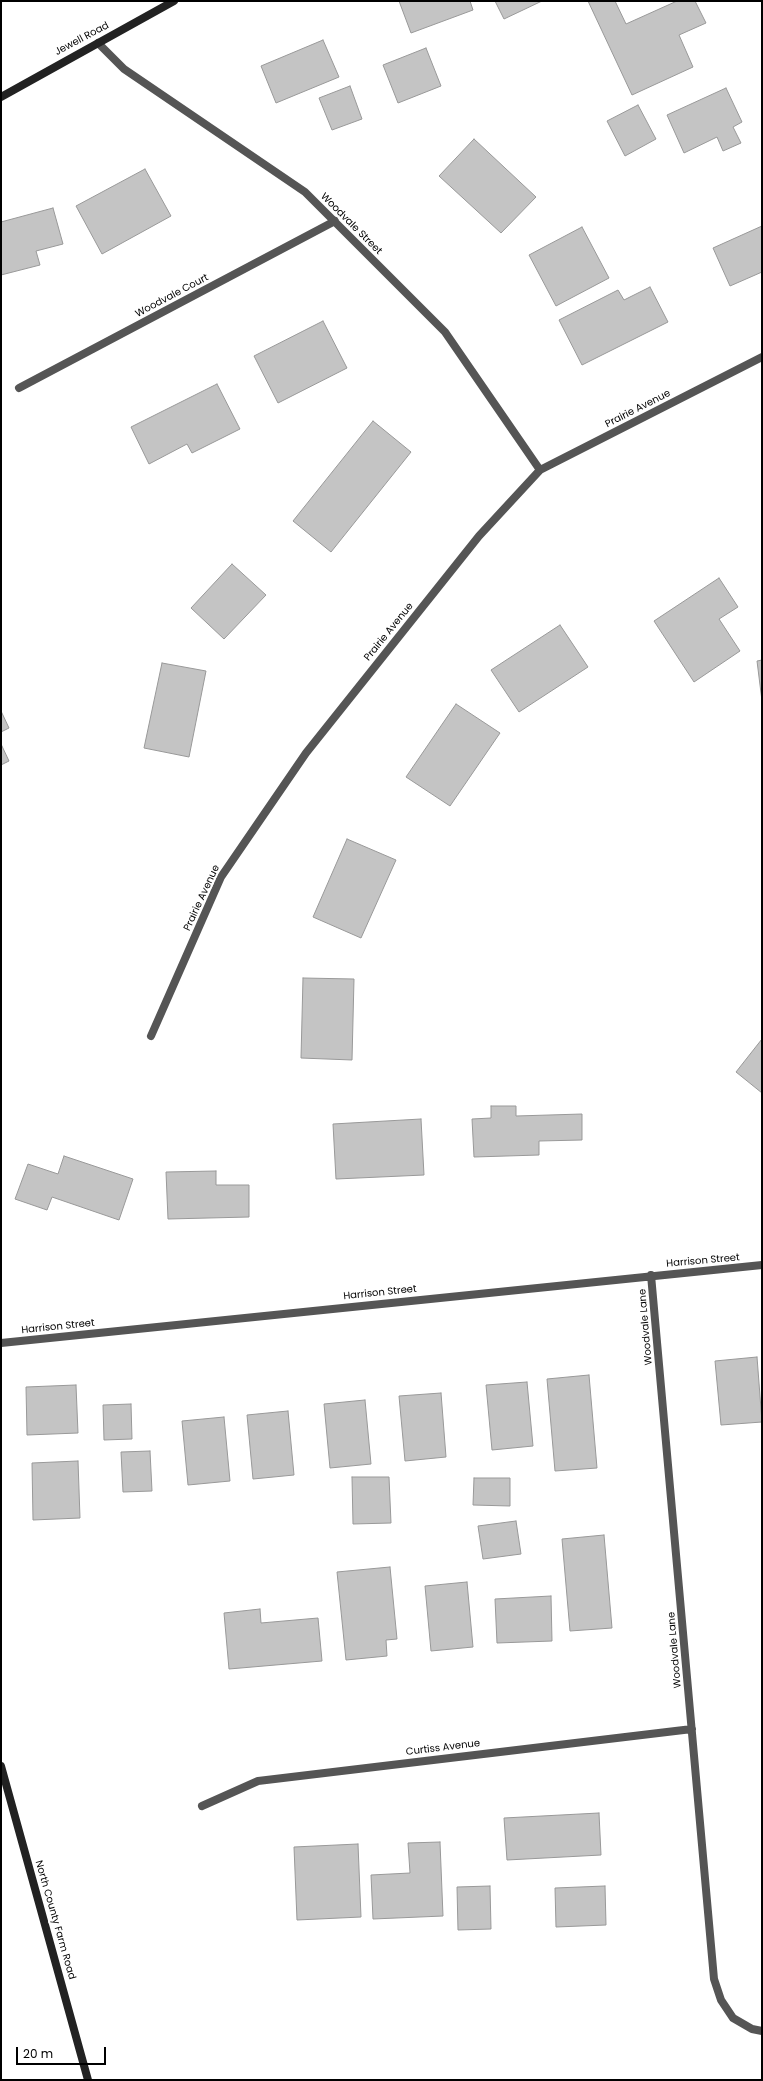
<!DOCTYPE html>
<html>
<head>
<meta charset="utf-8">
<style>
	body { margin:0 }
	#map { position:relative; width:763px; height:2081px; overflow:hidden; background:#fff; font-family:Poppins,sans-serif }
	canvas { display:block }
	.frame { position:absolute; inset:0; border:2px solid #000; pointer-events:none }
	.scale { position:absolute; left:16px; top:2047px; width:90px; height:18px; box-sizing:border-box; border:2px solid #000; border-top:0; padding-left:5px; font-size:12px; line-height:14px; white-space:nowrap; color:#000; -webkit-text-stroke:3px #fff; paint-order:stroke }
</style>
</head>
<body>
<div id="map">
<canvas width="763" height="2081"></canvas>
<div class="frame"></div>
<div class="scale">20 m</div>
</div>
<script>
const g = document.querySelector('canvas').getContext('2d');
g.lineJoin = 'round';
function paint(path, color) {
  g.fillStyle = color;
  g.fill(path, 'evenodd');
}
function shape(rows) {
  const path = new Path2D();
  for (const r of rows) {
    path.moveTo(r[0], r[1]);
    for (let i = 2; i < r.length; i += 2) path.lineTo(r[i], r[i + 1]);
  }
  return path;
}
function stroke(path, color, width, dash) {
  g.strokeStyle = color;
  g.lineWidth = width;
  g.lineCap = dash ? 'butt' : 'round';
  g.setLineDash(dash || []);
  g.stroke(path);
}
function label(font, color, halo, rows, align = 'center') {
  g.font = font + ' Poppins,sans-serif';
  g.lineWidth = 4;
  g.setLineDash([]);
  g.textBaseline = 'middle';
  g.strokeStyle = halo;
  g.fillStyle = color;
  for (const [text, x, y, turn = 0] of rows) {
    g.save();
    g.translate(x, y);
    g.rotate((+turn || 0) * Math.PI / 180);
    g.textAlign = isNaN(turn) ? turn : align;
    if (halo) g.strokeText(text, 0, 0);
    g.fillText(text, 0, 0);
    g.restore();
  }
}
const building = shape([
	[399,1,470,1,473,10,411,33,399,1],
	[495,1,542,1,504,19,495,1],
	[588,1,615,1,626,24,677,1,695,1,706,23,679,35,693,67,632,95,588,1],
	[323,40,339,77,276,103,261,66,323,40],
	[426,48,441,86,398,103,383,65,426,48],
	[350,86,362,119,332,130,319,98,350,86],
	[726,88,742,122,733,127,741,143,723,151,717,137,684,153,667,115,726,88],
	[638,105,656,139,625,156,607,121,638,105],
	[474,139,536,197,501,233,439,176,474,139],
	[145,169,171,216,102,254,76,206,145,169],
	[53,208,63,244,36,251,40,265,1,275,1,222,53,208],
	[762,226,762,272,730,286,713,248,762,226],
	[582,227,609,278,556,306,529,255,582,227],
	[650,287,668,322,582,365,559,320,618,290,624,300,650,287],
	[323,321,347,368,278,403,254,356,323,321],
	[217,384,240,429,192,453,187,444,149,464,131,427,217,384],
	[373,421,411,452,331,552,293,521,373,421],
	[232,564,266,595,224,639,191,608,232,564],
	[719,578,738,607,719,619,740,651,694,682,654,621,719,578],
	[560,625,588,667,519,712,491,670,560,625],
	[762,660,762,701,757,661,762,660],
	[162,663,206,671,189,757,144,748,162,663],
	[456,704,500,733,450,806,406,777,456,704],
	[1,711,9,728,1,732,1,711],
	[1,744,9,761,1,765,1,744],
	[347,839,396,860,361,938,313,917,347,839],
	[303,978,354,979,352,1060,301,1058,303,978],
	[762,1039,762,1093,736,1072,762,1039],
	[491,1106,516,1106,516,1116,582,1114,582,1140,539,1141,539,1155,474,1157,472,1119,491,1118,491,1106],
	[421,1119,424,1175,336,1179,333,1124,421,1119],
	[64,1156,133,1179,119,1220,52,1197,47,1210,15,1199,28,1164,58,1174,64,1156],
	[216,1171,216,1185,249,1185,249,1217,168,1219,166,1172,216,1171],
	[757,1357,762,1422,721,1425,715,1361,757,1357],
	[589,1375,597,1468,555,1471,547,1379,589,1375],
	[527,1382,533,1446,492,1450,486,1385,527,1382],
	[76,1385,78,1433,27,1435,26,1387,76,1385],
	[441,1393,446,1457,405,1461,399,1396,441,1393],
	[365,1400,371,1464,330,1468,324,1404,365,1400],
	[131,1404,132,1439,104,1440,103,1405,131,1404],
	[288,1411,294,1475,253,1479,247,1415,288,1411],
	[224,1417,230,1481,188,1485,182,1421,224,1417],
	[150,1451,152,1491,123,1492,121,1452,150,1451],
	[78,1461,80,1518,33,1520,32,1463,78,1461],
	[352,1477,389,1477,391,1523,353,1524,352,1477],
	[474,1478,510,1478,510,1506,473,1505,474,1478],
	[516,1521,521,1554,483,1559,478,1526,516,1521],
	[604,1535,612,1628,570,1631,562,1539,604,1535],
	[390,1567,397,1639,386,1640,387,1656,346,1660,337,1572,390,1567],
	[467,1582,473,1647,431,1651,425,1586,467,1582],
	[551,1596,552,1641,497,1643,495,1599,551,1596],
	[260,1609,261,1623,318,1618,322,1661,229,1669,224,1613,260,1609],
	[599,1813,601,1855,507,1860,504,1818,599,1813],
	[440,1842,443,1916,373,1919,371,1875,410,1873,408,1843,440,1842],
	[358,1844,361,1917,297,1920,294,1847,358,1844],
	[490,1886,491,1929,458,1930,457,1887,490,1886],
	[605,1886,606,1925,556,1927,555,1888,605,1886]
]);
paint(building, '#c4c4c4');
stroke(building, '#999', 1);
stroke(shape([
	[98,43,124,69,305,192,445,332,540,470],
	[19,388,335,221],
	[151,1036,221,877,306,753,479,536,540,470,762,357],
	[651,1275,714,1979,721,2000,733,2018,752,2029,762,2031],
	[1,1343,762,1265],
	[202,1806,258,1781,692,1729]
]), '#555', 8);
stroke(shape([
	[1,97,174,1],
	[1,1766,88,2080]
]), '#222', 8);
label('10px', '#000', '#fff', [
	["Jewell Road",82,39,-28],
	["Woodvale Street",351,224,45],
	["Woodvale Court",172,296,-28],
	["Prairie Avenue",638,409,-27],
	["Prairie Avenue",389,632,-51],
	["Prairie Avenue",202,898,-65],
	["Harrison Street",703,1261,-5],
	["Harrison Street",380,1293,-6],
	["Harrison Street",58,1327,-6],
	["Woodvale Lane",646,1327,-95],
	["Woodvale Lane",675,1650,-95],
	["Curtiss Avenue",443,1748,-7],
	["North County Farm Road",55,1920,74]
]);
</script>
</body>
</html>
